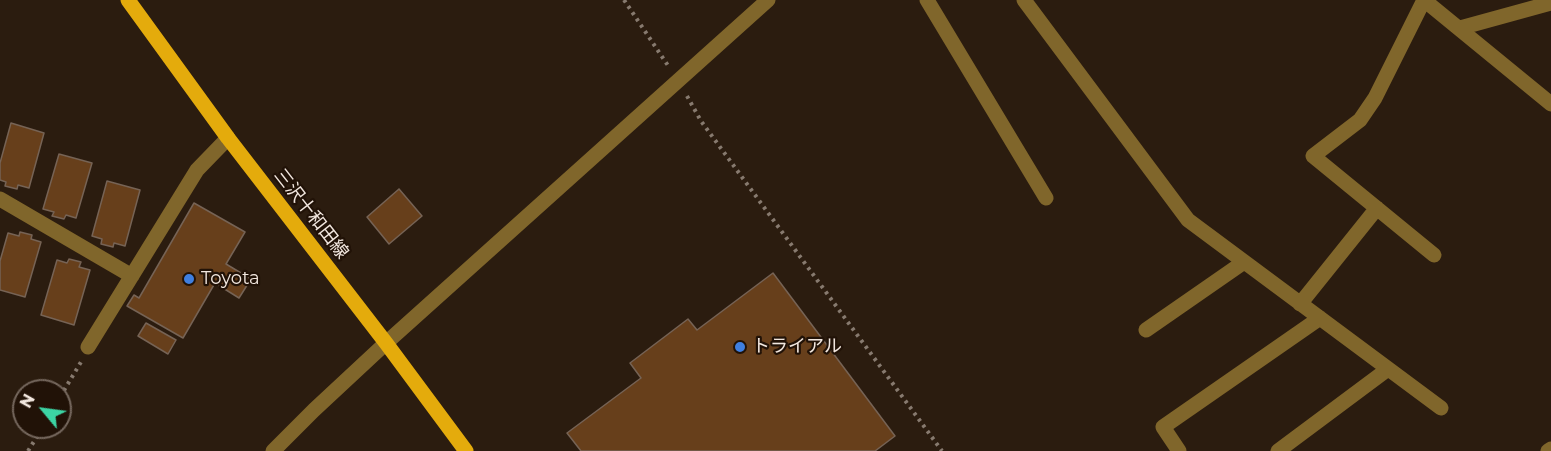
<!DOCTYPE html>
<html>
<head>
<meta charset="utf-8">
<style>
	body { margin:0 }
	#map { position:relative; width:1551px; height:451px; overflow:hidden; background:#2b1c0f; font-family:Montserrat,sans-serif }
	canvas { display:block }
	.north { position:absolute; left:12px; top:379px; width:60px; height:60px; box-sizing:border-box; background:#211207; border:2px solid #75675d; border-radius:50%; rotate:299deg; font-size:16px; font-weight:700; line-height:24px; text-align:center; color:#f2e7df }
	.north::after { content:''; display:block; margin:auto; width:21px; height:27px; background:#3cd4a4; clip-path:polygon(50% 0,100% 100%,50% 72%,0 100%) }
</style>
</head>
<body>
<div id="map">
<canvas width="1551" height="451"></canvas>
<div class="north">N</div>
</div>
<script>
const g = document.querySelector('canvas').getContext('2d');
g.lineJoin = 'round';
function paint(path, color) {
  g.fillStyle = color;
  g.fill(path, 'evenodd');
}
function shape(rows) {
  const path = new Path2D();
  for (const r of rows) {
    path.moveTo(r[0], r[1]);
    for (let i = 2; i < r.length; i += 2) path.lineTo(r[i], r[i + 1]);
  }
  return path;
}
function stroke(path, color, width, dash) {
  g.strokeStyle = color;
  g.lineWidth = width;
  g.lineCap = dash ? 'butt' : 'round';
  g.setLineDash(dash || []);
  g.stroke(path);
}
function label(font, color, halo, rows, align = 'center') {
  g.font = font + ' Montserrat,"Noto Sans JP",sans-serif';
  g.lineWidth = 4.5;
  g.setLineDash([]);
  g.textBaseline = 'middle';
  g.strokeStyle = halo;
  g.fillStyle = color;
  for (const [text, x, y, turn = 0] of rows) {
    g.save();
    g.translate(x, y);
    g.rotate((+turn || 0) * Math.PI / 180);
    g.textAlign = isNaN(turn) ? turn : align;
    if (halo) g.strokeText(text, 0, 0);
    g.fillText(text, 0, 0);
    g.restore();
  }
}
const building = shape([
	[11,123,44,133,29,188,18,185,17,189,5,186,6,182,0,180,0,163,11,123],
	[59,154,92,163,76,218,66,215,64,219,52,216,54,212,43,209,59,154],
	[107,181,140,190,125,246,114,243,113,247,101,244,102,239,92,236,107,181],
	[399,189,422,216,389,244,367,217,399,189],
	[194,203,245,232,226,264,251,279,239,298,215,283,183,338,127,306,134,295,139,298,194,203],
	[20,232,32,235,31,239,41,242,25,297,0,290,0,261,8,233,19,236,20,232],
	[69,259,81,262,79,267,90,270,74,325,41,315,57,260,67,263,69,259],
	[773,273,895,436,875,451,581,451,567,433,641,378,630,363,688,319,697,330,773,273],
	[146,323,176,340,168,354,138,336,146,323]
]);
paint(building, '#673f1b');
stroke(building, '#766355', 1.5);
stroke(shape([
	[624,0,669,67],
	[687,96,701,121,942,451],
	[60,397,81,362],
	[28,451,43,427]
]), '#877a6f', 4, [3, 4.5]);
stroke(shape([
	[927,0,1046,198],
	[1024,0,1188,220,1441,408],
	[1424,0,1375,98,1360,120,1313,156,1434,255],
	[1424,0,1551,104],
	[1460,28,1551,3],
	[0,199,132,276],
	[1300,304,1377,208],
	[1146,330,1244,262],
	[88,347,197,170,228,138],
	[1179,451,1163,427,1320,318],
	[1278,451,1388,369],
	[1548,451,1551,449]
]), '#80662b', 15);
stroke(shape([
	[273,451,314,410,386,343,768,0]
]), '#80662b', 15);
stroke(shape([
	[128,0,228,138,386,343,466,451]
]), '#e4ab0c', 15);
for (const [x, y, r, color] of [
	[189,279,6,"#3f7fe0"],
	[740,347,6,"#3f7fe0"]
]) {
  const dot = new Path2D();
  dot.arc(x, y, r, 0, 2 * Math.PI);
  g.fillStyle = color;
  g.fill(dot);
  stroke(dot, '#211207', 2);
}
label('18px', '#f2e7df', '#211207', [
	["三沢十和田線",311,214,52]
]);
label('18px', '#f2e7df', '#211207', [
	["Toyota",201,279],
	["トライアル",752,347]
], 'left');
</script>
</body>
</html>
